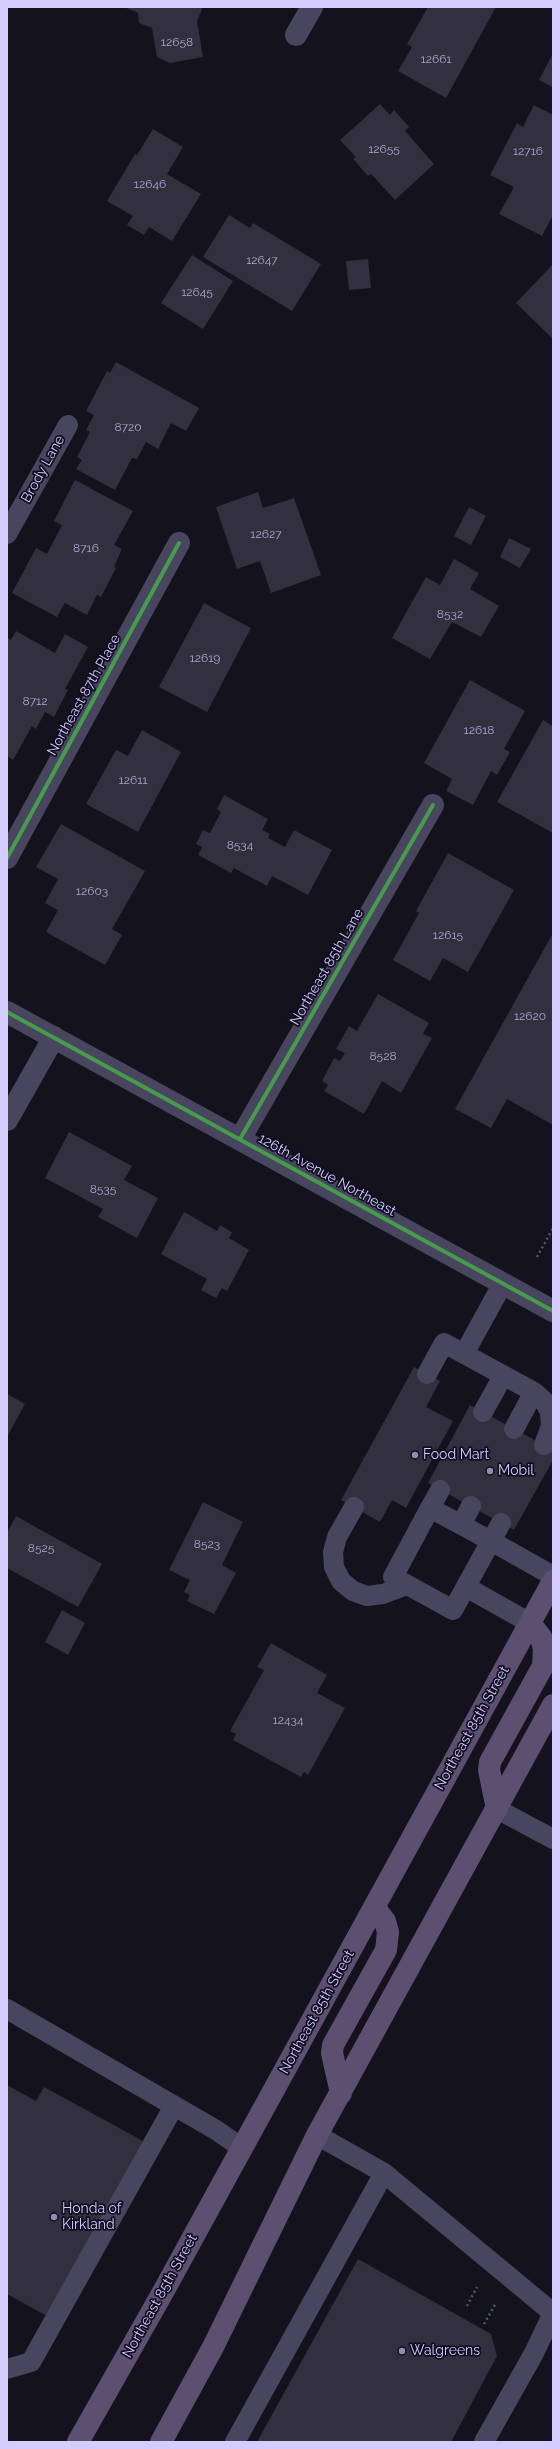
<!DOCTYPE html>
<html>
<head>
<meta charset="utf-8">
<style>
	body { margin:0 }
	#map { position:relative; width:560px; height:2449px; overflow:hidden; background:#14121d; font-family:Raleway,sans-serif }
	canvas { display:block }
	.frame { position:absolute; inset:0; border:8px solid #d5cdff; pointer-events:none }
</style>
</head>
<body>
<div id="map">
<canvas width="560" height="2449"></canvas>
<div class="frame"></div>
</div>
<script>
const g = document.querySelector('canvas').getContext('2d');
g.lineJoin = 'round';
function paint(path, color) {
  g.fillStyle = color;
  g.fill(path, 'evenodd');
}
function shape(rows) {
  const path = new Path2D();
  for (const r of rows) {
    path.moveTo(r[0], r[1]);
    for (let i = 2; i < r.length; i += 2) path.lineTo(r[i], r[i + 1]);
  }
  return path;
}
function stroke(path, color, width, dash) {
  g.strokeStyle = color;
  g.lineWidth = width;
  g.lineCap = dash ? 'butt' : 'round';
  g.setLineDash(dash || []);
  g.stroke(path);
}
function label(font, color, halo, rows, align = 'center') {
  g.font = font + ' Raleway,sans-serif';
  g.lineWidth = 3.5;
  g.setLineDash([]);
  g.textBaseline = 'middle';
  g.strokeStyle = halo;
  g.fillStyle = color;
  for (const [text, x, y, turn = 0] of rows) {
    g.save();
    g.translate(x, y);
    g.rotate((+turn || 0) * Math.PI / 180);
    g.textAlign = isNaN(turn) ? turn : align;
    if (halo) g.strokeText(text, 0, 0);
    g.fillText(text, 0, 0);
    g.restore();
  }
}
paint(shape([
	[124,7,203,7,197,21,203,57,170,63,157,57,152,28,139,23,138,13],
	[428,7,496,7,446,98,398,71,412,47,407,44],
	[553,53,553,85,552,87,539,80],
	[380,104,390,115,394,110,409,127,405,131,434,164,395,200,371,174,368,176,353,159,356,157,340,140],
	[534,105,553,115,553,215,542,236,499,214,514,187,490,175,517,123,523,127],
	[153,129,183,147,167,174,201,194,172,241,149,227,144,235,127,225,133,216,107,201,135,154,137,155],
	[229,215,250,228,253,223,321,264,292,311,203,257],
	[192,255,233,281,203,329,161,303],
	[368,259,371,288,349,290,346,261],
	[553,264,553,339,516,303],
	[116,362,199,408,186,431,171,423,158,449,146,442,137,459,132,458,115,490,76,469,82,460,77,457,90,432,86,430,94,415,86,411,107,371,110,373],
	[75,480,133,511,114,545,122,549,114,567,116,568,101,597,97,595,87,615,65,603,57,617,12,593,36,548,47,554,62,525,54,521],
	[258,492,263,508,294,498,321,575,271,593,260,561,237,569,216,507],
	[469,507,486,516,471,545,454,536],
	[509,538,531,549,520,568,500,557],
	[454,559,479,573,470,589,499,606,481,637,452,622,430,659,392,638,426,577,440,585],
	[204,603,251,628,207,712,159,687],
	[16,631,55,653,65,634,88,647,65,689,68,690,54,717,45,712,36,729,32,726,13,760,7,756,7,637,11,640],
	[470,680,525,711,504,749,510,752,497,775,491,771,473,805,446,791,452,779,424,763],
	[543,720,553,726,553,833,497,802],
	[142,730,181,752,138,832,86,804,116,750,128,756],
	[224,795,268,819,262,830,270,834,268,838,285,847,294,830,332,850,308,895,272,876,267,886,234,868,231,873,198,855,202,847,196,844,203,830,210,833,221,812,217,809],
	[61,824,145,871,112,929,122,935,105,965,46,932,58,910,45,903,58,879,36,867],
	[448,853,514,890,468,972,443,958,430,981,393,960,419,913,416,911],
	[553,933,553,1125,507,1099,491,1128,455,1109],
	[378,994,429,1023,423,1034,432,1038,401,1093,382,1081,364,1114,324,1091,328,1085,322,1081,334,1058,340,1061,345,1053,336,1049,349,1026,357,1031],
	[69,1132,132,1166,124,1180,158,1198,137,1238,98,1217,103,1209,45,1178],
	[184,1212,217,1231,220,1225,232,1232,229,1238,249,1250,227,1291,222,1288,216,1298,201,1290,207,1279,161,1254],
	[414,1367,440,1381,426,1407,453,1421,406,1508,392,1500,380,1522,341,1500],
	[7,1394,25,1404,7,1437],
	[470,1405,553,1450,553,1460,514,1530,428,1483],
	[203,1502,243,1522,222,1565,236,1573,214,1614,187,1601,190,1595,184,1592,190,1580,169,1570],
	[16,1516,102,1564,78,1607,7,1568,7,1533],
	[62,1610,85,1623,68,1655,45,1642],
	[271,1643,327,1675,317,1693,345,1708,308,1775,304,1772,301,1777,233,1740,236,1734,230,1731,264,1670,257,1667],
	[7,2085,36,2101,44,2087,143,2141,47,2316,7,2294],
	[358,2259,491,2334,497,2356,451,2442,257,2442]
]), '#322f3f');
stroke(shape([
	[537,1257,553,1228],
	[467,2306,477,2287],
	[484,2324,496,2303]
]), '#4b5968', 2.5, [2, 3]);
stroke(shape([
	[7,534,68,425],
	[464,1354,503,1283],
	[427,1374,444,1343,534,1392],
	[483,1412,503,1376],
	[514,1429,534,1392,544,1401,550,1412,551,1426,544,1445],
	[354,1507,337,1537,333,1552,334,1567,341,1581,353,1591,367,1596,383,1594,407,1585],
	[430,1508,440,1490],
	[501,1523,491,1541,453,1610,393,1577,430,1508,491,1541,523,1559,553,1576],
	[461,1525,471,1506],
	[466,1587,530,1623],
	[497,1809,553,1839],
	[7,2009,216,2130,242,2148],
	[317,2135,384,2173,553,2313],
	[7,2369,31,2362,174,2106],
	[235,2442,384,2173],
	[484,2442,534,2353,553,2313]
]), '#48465e', 20);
stroke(shape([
	[296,35,312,7],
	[7,858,179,543],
	[7,1012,553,1311],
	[7,1120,54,1037],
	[240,1139,433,805]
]), '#48465e', 22);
stroke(shape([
	[497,1809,489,1770,490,1762,543,1666,544,1649,541,1637,530,1623],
	[341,2093,332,2053,333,2045,386,1950,388,1932,385,1921,374,1907],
	[78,2442,163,2292,553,1581],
	[161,2442,213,2347,317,2135,553,1705]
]), '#5d4f6f', 22);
stroke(shape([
	[7,858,179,543],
	[7,1012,553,1311],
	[240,1139,433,805]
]), '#469c4c', 4);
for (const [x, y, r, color] of [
	[415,1455,4,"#918cb0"],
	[490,1471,4,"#918cb0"],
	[54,2217,4,"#918cb0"],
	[402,2351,4,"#918cb0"]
]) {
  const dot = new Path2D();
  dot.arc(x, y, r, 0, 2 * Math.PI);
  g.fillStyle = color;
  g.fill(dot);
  stroke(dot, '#110d21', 1.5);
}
label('12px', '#aca6cf', null, [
	["12658",177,42],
	["12661",436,59],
	["12655",384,149],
	["12716",528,151],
	["12646",150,184],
	["12647",262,260],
	["12645",197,292],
	["8720",128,427],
	["12627",266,534],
	["8716",86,548],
	["8532",450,614],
	["12619",205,658],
	["8712",35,701],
	["12618",479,730],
	["12611",133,780],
	["8534",240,845],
	["12603",92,891],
	["12615",448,935],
	["12620",530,1016],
	["8528",383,1056],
	["8535",103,1189],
	["8523",207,1544],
	["8525",41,1548],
	["12434",288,1720]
]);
label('14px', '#d5cdff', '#110d21', [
	["Brody Lane",43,469,-61],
	["Northeast 87th Place",84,695,-61],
	["Northeast 85th Lane",327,967,-60],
	["126th Avenue Northeast",327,1175,29],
	["Northeast 85th Street",472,1728,-61],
	["Northeast 85th Street",317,2012,-61],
	["Northeast 85th Street",160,2296,-61]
]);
label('14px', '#d5cdff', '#110d21', [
	["Food Mart",423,1455],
	["Mobil",498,1471],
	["Honda of",62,2209],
	["Kirkland",62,2225],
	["Walgreens",410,2351]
], 'left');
</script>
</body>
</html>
